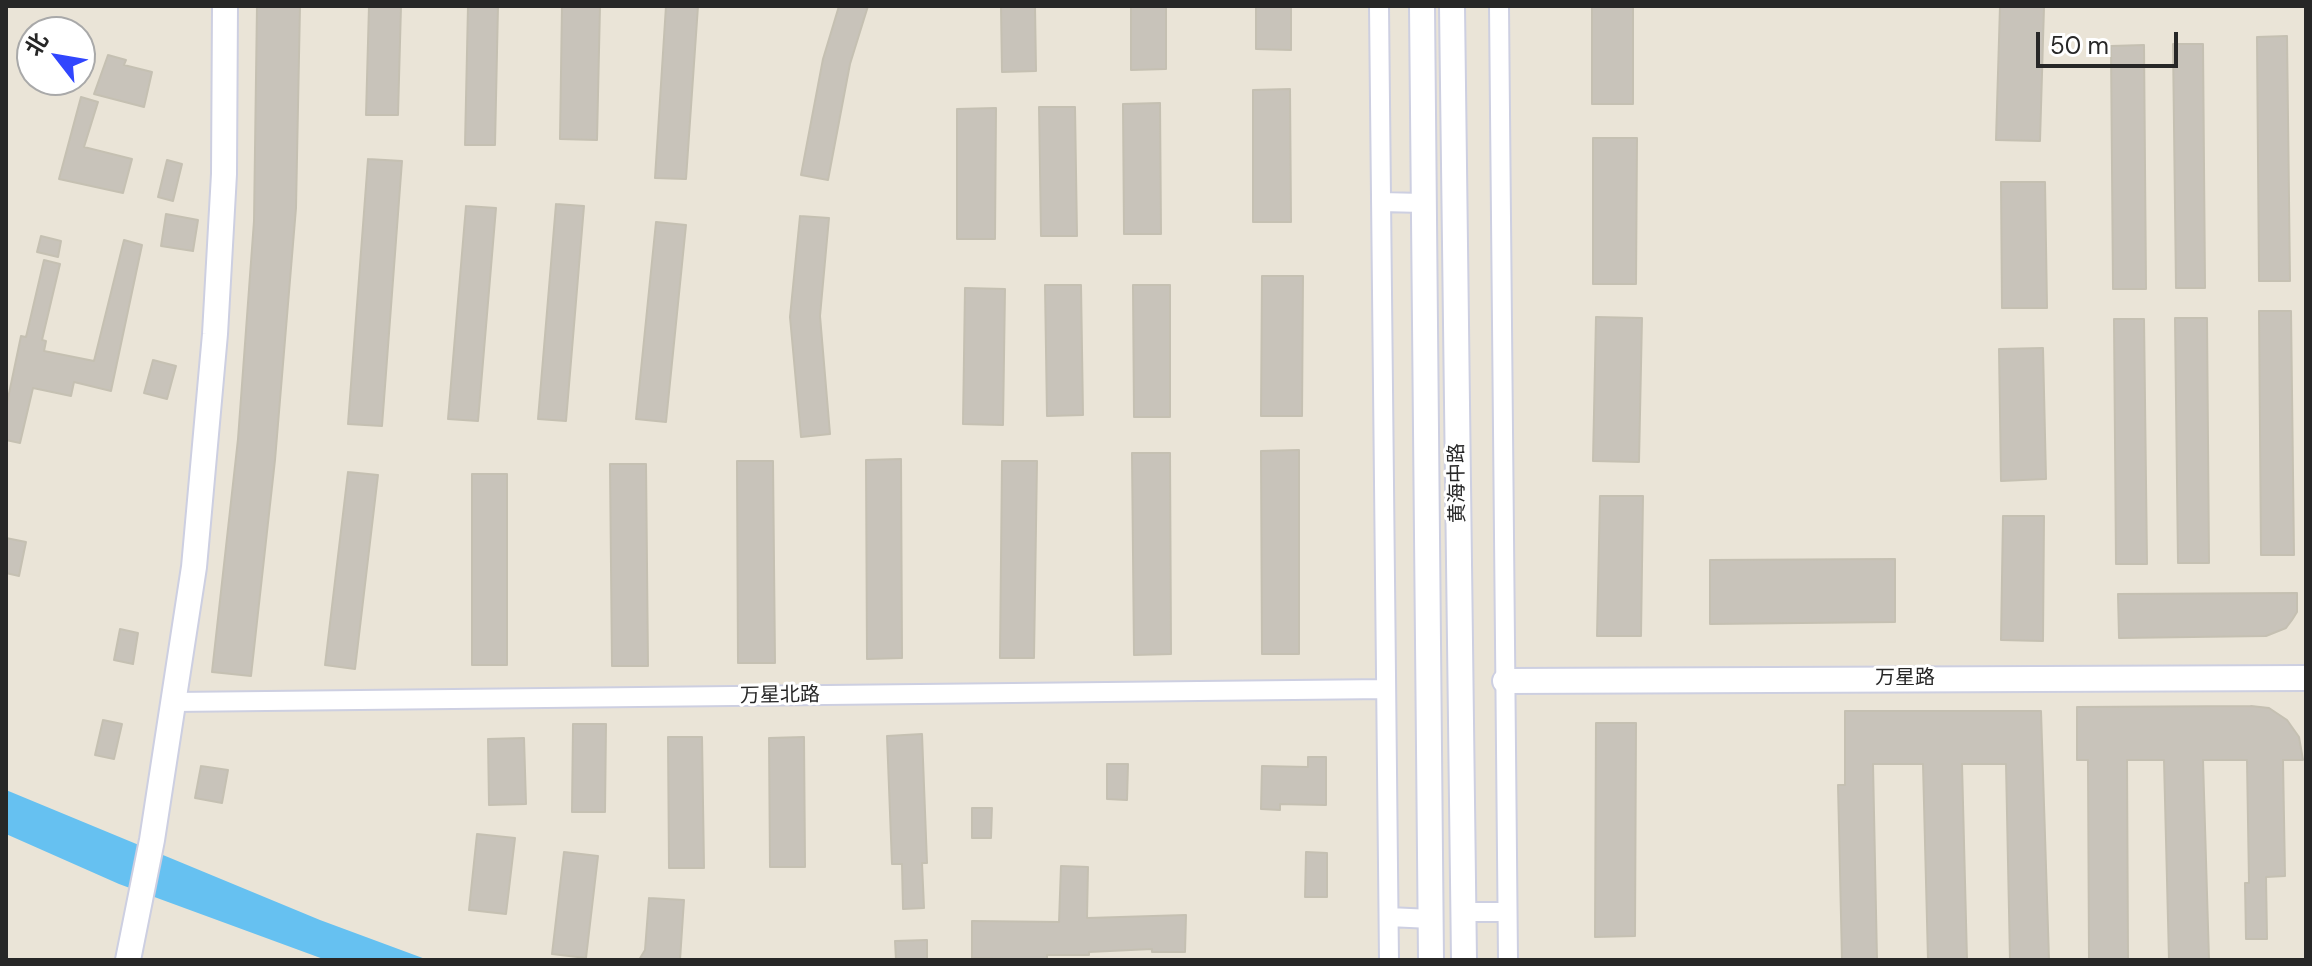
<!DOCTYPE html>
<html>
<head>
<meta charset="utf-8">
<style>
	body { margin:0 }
	#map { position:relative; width:2312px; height:966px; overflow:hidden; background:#eae4d7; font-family:"DM Sans","Noto Sans SC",sans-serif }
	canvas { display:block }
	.frame { position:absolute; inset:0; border:8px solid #272727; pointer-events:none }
	.north { position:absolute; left:16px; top:16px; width:80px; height:80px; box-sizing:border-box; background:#fff; border:2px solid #a9a9a9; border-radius:50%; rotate:301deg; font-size:22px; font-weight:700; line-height:32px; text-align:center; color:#272727 }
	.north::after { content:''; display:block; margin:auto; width:28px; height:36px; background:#3146fe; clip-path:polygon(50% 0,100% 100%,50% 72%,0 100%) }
	.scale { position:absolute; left:2036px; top:32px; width:142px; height:36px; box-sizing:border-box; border:4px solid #272727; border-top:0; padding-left:10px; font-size:24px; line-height:28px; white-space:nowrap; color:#272727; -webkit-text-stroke:6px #fff; paint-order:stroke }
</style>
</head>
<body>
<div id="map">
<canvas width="2312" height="966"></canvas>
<div class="frame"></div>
<div class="north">北</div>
<div class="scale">50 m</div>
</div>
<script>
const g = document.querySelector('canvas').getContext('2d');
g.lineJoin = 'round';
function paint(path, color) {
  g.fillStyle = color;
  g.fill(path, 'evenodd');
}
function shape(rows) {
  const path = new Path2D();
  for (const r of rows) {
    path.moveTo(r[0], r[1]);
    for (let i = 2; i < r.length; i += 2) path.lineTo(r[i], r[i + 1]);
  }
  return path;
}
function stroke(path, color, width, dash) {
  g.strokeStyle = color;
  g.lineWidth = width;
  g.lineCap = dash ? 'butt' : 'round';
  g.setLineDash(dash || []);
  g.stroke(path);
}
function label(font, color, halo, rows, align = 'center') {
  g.font = font + ' "DM Sans","Noto Sans SC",sans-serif';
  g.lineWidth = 6;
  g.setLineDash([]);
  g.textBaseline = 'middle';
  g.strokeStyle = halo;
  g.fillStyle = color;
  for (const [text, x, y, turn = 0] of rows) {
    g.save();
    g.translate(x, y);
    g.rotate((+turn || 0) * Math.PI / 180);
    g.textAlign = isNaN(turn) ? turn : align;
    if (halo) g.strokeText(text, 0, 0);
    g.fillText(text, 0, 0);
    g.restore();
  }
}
paint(shape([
	[6,790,320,920,428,960,326,960,119,884,6,834]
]), '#66c1f1');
const building = shape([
	[257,6,300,6,296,208,275,460,251,676,212,672,238,439,254,221,257,6],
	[369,6,401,6,398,115,366,115,369,6],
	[468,6,498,6,495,145,465,145,468,6],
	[562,6,600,6,597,140,560,139,562,6],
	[666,6,698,6,686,179,655,178,666,6],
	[839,6,868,6,850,64,828,180,801,175,823,59,839,6],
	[1001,6,1035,6,1036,71,1002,72,1001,6],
	[1131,6,1166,6,1166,69,1131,70,1131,6],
	[1256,6,1291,6,1291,50,1256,49,1256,6],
	[1592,6,1633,6,1633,104,1592,104,1592,6],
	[2000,6,2044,7,2040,141,1996,140,2000,6],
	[2287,36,2290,281,2259,281,2257,37,2287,36],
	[2173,44,2203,44,2205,288,2176,288,2173,44],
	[2144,45,2146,289,2113,289,2111,46,2144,45],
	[108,55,126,60,124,65,152,72,144,107,94,94,108,55],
	[1290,89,1291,222,1253,222,1253,90,1290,89],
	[81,97,98,102,84,147,132,159,123,193,59,179,81,97],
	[1160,103,1161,234,1124,234,1123,104,1160,103],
	[1039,107,1075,107,1077,236,1041,236,1039,107],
	[996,108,995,239,957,239,957,109,996,108],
	[1593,138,1637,138,1636,284,1593,284,1593,138],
	[368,159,402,161,382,426,348,424,368,159],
	[167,160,182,164,173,201,158,197,167,160],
	[2001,182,2045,182,2047,308,2002,308,2001,182],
	[556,204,584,206,566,421,538,419,556,204],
	[466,206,496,208,478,421,448,419,466,206],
	[166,214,198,220,193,251,161,246,166,214],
	[800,216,829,218,820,316,830,434,801,437,790,317,800,216],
	[656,222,686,225,666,422,636,419,656,222],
	[41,236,61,241,58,257,37,252,41,236],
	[124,240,142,245,111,391,74,382,71,396,33,388,20,443,6,440,6,408,21,336,26,337,44,260,60,264,42,340,46,341,44,351,94,361,124,240],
	[1262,276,1303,276,1302,416,1261,416,1262,276],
	[1045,285,1081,285,1083,415,1047,416,1045,285],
	[1133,285,1170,285,1170,417,1134,417,1133,285],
	[965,288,1005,289,1003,425,963,424,965,288],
	[2259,311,2291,311,2294,555,2261,555,2259,311],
	[1596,317,1642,318,1639,462,1593,461,1596,317],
	[2175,318,2207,318,2209,563,2178,563,2175,318],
	[2114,319,2144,319,2147,564,2116,564,2114,319],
	[2043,348,2046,479,2001,481,1999,349,2043,348],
	[153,360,176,366,167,399,144,393,153,360],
	[1299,450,1299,654,1262,654,1261,451,1299,450],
	[1132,453,1170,453,1171,654,1134,655,1132,453],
	[901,459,902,658,867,659,866,460,901,459],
	[737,461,773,461,775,663,738,663,737,461],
	[1002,461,1037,461,1034,658,1000,658,1002,461],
	[610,464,646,464,648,666,612,666,610,464],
	[348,472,378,475,355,669,325,665,348,472],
	[472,474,507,474,507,665,472,665,472,474],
	[1600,496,1643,496,1641,636,1597,636,1600,496],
	[2003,516,2044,516,2043,641,2001,640,2003,516],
	[6,538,26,542,19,576,6,573,6,538],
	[1895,559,1895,622,1710,624,1710,560,1895,559],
	[2297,593,2297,612,2292,620,2286,628,2266,636,2119,638,2118,594,2297,593],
	[120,629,138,633,133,664,114,660,120,629],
	[2251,706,2269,708,2287,720,2299,737,2303,760,2283,760,2285,876,2266,877,2267,939,2246,939,2245,883,2249,883,2247,760,2203,760,2209,960,2169,960,2164,760,2127,760,2128,960,2089,960,2088,760,2077,760,2077,707,2251,706],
	[1845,711,2041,711,2049,960,2010,960,2006,764,1962,764,1967,960,1928,960,1923,764,1873,764,1877,960,1842,960,1838,785,1845,785,1845,711],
	[103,720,122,724,114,759,95,755,103,720],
	[1596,723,1636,723,1635,936,1595,937,1596,723],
	[573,724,606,724,605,812,572,812,573,724],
	[922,734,927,863,922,863,924,908,903,909,902,864,892,864,887,736,922,734],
	[668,737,702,737,704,868,669,868,668,737],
	[804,737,805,867,770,867,769,738,804,737],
	[524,738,526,804,489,805,488,739,524,738],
	[1308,757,1326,757,1326,805,1280,804,1280,810,1261,809,1262,766,1308,767,1308,757],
	[1107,764,1128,764,1127,800,1107,799,1107,764],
	[201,766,228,770,222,803,195,798,201,766],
	[972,808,992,808,991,838,972,838,972,808],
	[477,834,515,838,506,914,469,910,477,834],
	[564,852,598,856,586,958,552,954,564,852],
	[1306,852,1327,853,1327,897,1305,897,1306,852],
	[1061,866,1088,867,1087,918,1186,915,1185,952,1152,952,1152,949,1089,952,1089,955,1047,955,1047,960,972,958,972,921,1059,922,1061,866],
	[649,898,684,900,680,960,639,960,645,950,649,898],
	[927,940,927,960,896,960,895,941,927,940]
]);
paint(building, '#c8c3ba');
stroke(building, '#c5c0b2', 2);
const street = shape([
	[1379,6,1389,960],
	[1499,6,1508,960],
	[1381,202,1423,203],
	[173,702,1386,689],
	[1463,912,1507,912],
	[1389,917,1431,919]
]);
const secondary = shape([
	[1422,6,1431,960],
	[1452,6,1464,960],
	[1505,681,2306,678],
	[128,960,152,840,194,567,215,334,224,174,225,6]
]);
stroke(street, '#cdcfe1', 22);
stroke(secondary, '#cdcfe1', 28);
stroke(street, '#fff', 18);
stroke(secondary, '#fff', 24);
label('20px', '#272727', '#fff', [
	["黄海中路",1458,483,-91],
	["万星路",1905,679],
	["万星北路",780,696,-1]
]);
</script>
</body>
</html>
